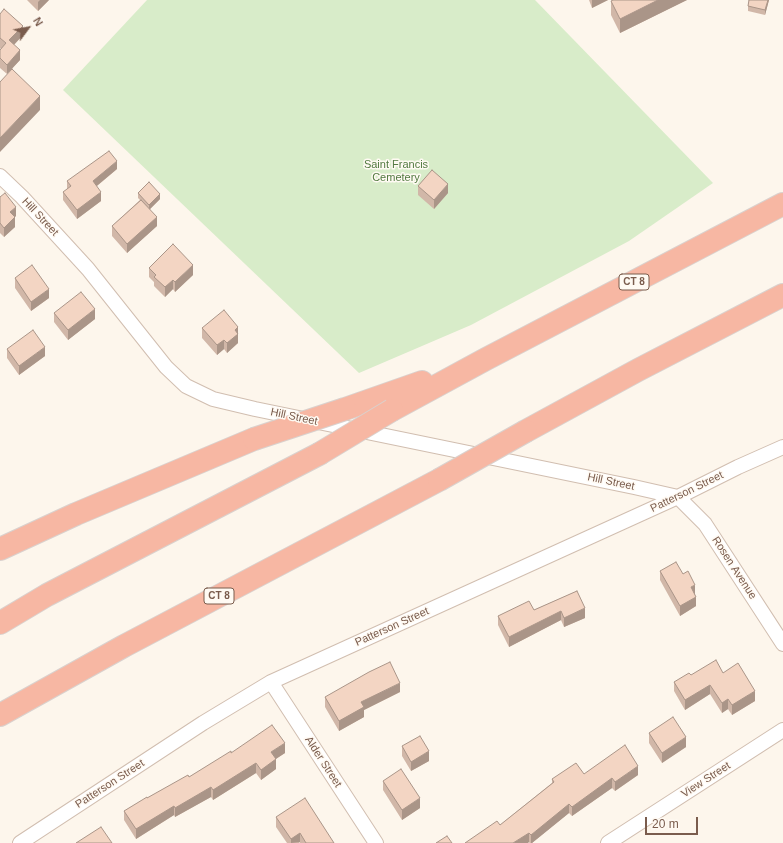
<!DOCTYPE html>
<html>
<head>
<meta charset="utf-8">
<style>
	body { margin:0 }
	#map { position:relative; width:783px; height:843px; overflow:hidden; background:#fdf6ec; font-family:Helvetica,sans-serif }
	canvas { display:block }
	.north { position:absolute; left:8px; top:8px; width:40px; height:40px; -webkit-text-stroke:3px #fffaf3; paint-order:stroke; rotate:58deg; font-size:11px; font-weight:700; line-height:16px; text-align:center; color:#7a5c4d }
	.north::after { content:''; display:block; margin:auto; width:14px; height:18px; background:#7a5c4d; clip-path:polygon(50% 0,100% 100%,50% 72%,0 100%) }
	.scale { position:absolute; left:645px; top:817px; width:53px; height:18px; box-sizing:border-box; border:2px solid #7a5c4d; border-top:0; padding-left:5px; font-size:12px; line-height:14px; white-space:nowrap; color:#7a5c4d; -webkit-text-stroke:3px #fffaf3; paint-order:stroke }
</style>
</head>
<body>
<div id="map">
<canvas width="783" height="843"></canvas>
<div class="north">N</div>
<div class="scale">20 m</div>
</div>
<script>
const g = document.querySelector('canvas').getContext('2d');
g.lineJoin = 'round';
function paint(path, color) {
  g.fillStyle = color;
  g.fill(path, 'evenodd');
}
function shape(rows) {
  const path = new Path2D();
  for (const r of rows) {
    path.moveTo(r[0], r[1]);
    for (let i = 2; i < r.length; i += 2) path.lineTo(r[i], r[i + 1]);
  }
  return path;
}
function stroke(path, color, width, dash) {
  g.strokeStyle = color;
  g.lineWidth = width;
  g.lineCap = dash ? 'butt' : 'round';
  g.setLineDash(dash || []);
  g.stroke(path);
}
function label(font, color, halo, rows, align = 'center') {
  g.font = font + ' Helvetica,sans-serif';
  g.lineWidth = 3;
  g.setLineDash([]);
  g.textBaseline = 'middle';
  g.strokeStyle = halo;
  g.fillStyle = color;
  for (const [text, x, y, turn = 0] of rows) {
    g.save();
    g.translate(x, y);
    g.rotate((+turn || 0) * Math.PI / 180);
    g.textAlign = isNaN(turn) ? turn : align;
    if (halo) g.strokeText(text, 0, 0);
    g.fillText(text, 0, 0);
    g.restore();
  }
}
paint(shape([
	[147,0,535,0,713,183,629,241,471,325,359,373,63,90]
]), '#d8ecc9');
const street = shape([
	[0,176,22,197,88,269,166,367,186,386,213,399,255,409,634,487,678,497,705,524,783,644],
	[271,682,376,843],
	[20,843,203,723,271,682,678,497,738,467,783,447],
	[608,843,783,730]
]);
const highway = shape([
	[345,409,422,382],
	[392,410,486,359,783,204],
	[526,431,638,370,783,295],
	[0,549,76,514,254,439],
	[0,623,47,595,319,454],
	[0,715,124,646,439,480]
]);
stroke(street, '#d1beb0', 16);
stroke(highway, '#dad1cd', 24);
stroke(street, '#fff', 14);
stroke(highway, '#f7b7a3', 22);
const highwayBridge = shape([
	[254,439,345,409],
	[319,454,392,410],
	[439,480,526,431]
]);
stroke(highwayBridge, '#dad1cd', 24, []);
stroke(highwayBridge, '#f7b7a3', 22);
paint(shape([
	[27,0,49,0,38,11],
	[589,0,608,0,592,8],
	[687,0,620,33,611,15,611,1],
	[749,0,769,0,765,15,748,11,748,6],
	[0,14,23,35,14,45,20,60,7,74,0,68,0,50,1,49,0,48],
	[117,169,97,186,101,201,77,219,63,200,63,192,67,189,67,181],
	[418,186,448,193,434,209,418,195],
	[138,193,160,199,150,209,157,226,127,253,112,236,112,226,140,200,138,198],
	[0,197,16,216,15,217,15,227,4,237,0,233],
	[149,268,193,275,175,292,173,289,165,297,154,286,154,282,149,277],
	[15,278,49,298,31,311,15,288],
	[54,313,95,319,68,340,54,322],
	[238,327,238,343,227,353,224,349,217,355,202,338,202,328],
	[7,349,45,356,19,375,7,358],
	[660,571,683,574,695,594,696,606,680,616,660,580],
	[577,591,585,618,564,627,561,620,509,647,498,625,498,616,534,610],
	[723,673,755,701,732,715,728,709,722,713,710,694,685,710,674,691,674,682,691,675],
	[400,692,364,710,364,717,339,731,325,707,325,697],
	[649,733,686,747,662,763,649,743],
	[402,746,429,761,411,771,402,756],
	[231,753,285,753,276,759,276,769,261,780,256,773,213,800,211,797,175,817,174,815,136,839,124,820,124,811,147,798,189,777],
	[584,774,638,775,615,791,612,788,572,816,569,813,532,843,530,843,500,825,552,783,552,779],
	[383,781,420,808,402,820,383,790],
	[276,817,334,843,300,843,300,842,299,843,287,843,276,827]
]), '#d1b7a8');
paint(shape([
	[40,0,49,0,38,11,38,2],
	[592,0,608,0,592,8],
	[658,0,687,0,620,33,620,19],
	[768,0,769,0,765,15,765,10],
	[23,26,23,35,9,50,9,40],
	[20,50,20,60,7,74,7,65],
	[40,96,40,110,0,152,0,138],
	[117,161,117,169,93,189,93,181],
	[448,184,448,193,434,209,434,200],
	[101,192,101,201,77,219,77,210],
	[160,194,160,199,149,210,149,205],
	[16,207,16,216,10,221,10,212],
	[15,217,15,227,4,237,4,228],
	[157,217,157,226,127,253,127,244],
	[193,265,193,275,175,292,175,282],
	[173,280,173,289,165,297,165,287],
	[49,289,49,298,31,311,31,302],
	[95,309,95,319,68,340,68,330],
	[238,327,238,343,227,353,227,343,235,330],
	[224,340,224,349,217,355,217,345],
	[45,347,45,356,19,375,19,366],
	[695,585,695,594,691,597,691,587],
	[696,597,696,606,680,616,680,606],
	[585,608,585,618,564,627,564,618],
	[561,611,561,620,509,647,509,637],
	[400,683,400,692,364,710,364,717,339,731,339,721,361,702],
	[710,685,710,694,685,710,685,700],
	[755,691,755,701,732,715,732,705],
	[728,699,728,709,722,713,722,703],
	[686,737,686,747,662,763,662,753],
	[285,743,285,753,271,762,271,752],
	[429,751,429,761,411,771,411,762],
	[276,759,276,769,261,780,261,770],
	[256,763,256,773,213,800,213,790],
	[638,766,638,775,615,791,615,782],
	[612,778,612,788,572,816,572,807],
	[211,787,211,797,175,817,175,808],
	[420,798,420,808,402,820,402,810],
	[569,804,569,813,532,843,531,843,531,835],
	[174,806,174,815,136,839,136,829],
	[300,833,300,842,291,843,291,839],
	[529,833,529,842,528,843,513,843]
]), '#aa9588');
const building = shape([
	[613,0,658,0,620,19,611,1,613,0],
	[749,0,768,0,765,10,748,6,749,0],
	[4,9,23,26,9,40,20,50,7,65,0,58,0,50,6,43,0,38,0,14,4,9],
	[12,69,40,96,0,138,0,82,12,69],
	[109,151,117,161,93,181,101,192,77,210,63,192,71,186,67,181,109,151],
	[432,170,448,184,434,200,418,186,432,170],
	[149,182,160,194,149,205,138,193,149,182],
	[5,193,16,207,10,212,15,217,4,228,0,223,0,197,5,193],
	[141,200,157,217,127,244,112,226,141,200],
	[173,244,193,265,175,282,173,280,165,287,154,277,156,275,149,268,173,244],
	[32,265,49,289,31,302,15,278,32,265],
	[81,292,95,309,68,330,54,313,81,292],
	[224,310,238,327,235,330,238,334,227,343,224,340,217,345,202,328,224,310],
	[33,330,45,347,19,366,7,349,33,330],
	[676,562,683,574,688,571,695,585,691,587,696,597,680,606,660,571,676,562],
	[577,591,585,608,564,618,561,611,509,637,498,616,529,601,534,610,577,591],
	[716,660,723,673,738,663,755,691,732,705,728,699,722,703,710,685,685,700,674,682,689,673,691,675,716,660],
	[390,662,400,683,361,702,364,707,339,721,325,697,369,672,390,662],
	[673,717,686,737,662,753,649,733,673,717],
	[272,725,285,743,271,752,276,759,261,770,256,763,213,790,211,787,175,808,174,806,136,829,124,811,147,797,147,798,188,775,189,777,231,751,231,753,272,725],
	[420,736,429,751,411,762,402,746,420,736],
	[625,745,638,766,615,782,612,778,572,807,569,804,531,835,529,833,513,843,465,843,497,821,500,825,554,782,552,779,576,763,584,774,625,745],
	[401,769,420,798,402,810,383,781,401,769],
	[305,798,334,843,306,843,300,833,291,839,276,817,305,798],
	[101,827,112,843,76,843,101,827],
	[447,836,452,843,436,843,447,836]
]);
paint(building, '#f3d5c3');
stroke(building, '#aa9588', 1);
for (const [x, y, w] of [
	[634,282,30],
	[219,596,30]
]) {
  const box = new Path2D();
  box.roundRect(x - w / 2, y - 8, w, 16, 3);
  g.fillStyle = '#fffaf3';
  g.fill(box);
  stroke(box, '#7a5c4d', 1);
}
label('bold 10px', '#7a5c4d', null, [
	["CT 8",634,282],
	["CT 8",219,596]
]);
label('11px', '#537a41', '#fffaf3', [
	["Saint Francis",396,165],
	["Cemetery",396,178]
]);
label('11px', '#7a5c4d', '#fffaf3', [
	["Hill Street",40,217,47],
	["Hill Street",294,417,12],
	["Hill Street",611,482,12],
	["Patterson Street",687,492,-26],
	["Rosen Avenue",734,568,57],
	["Patterson Street",392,627,-24],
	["Alder Street",323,762,57],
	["View Street",706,780,-33],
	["Patterson Street",110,784,-33]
]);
</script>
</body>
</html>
